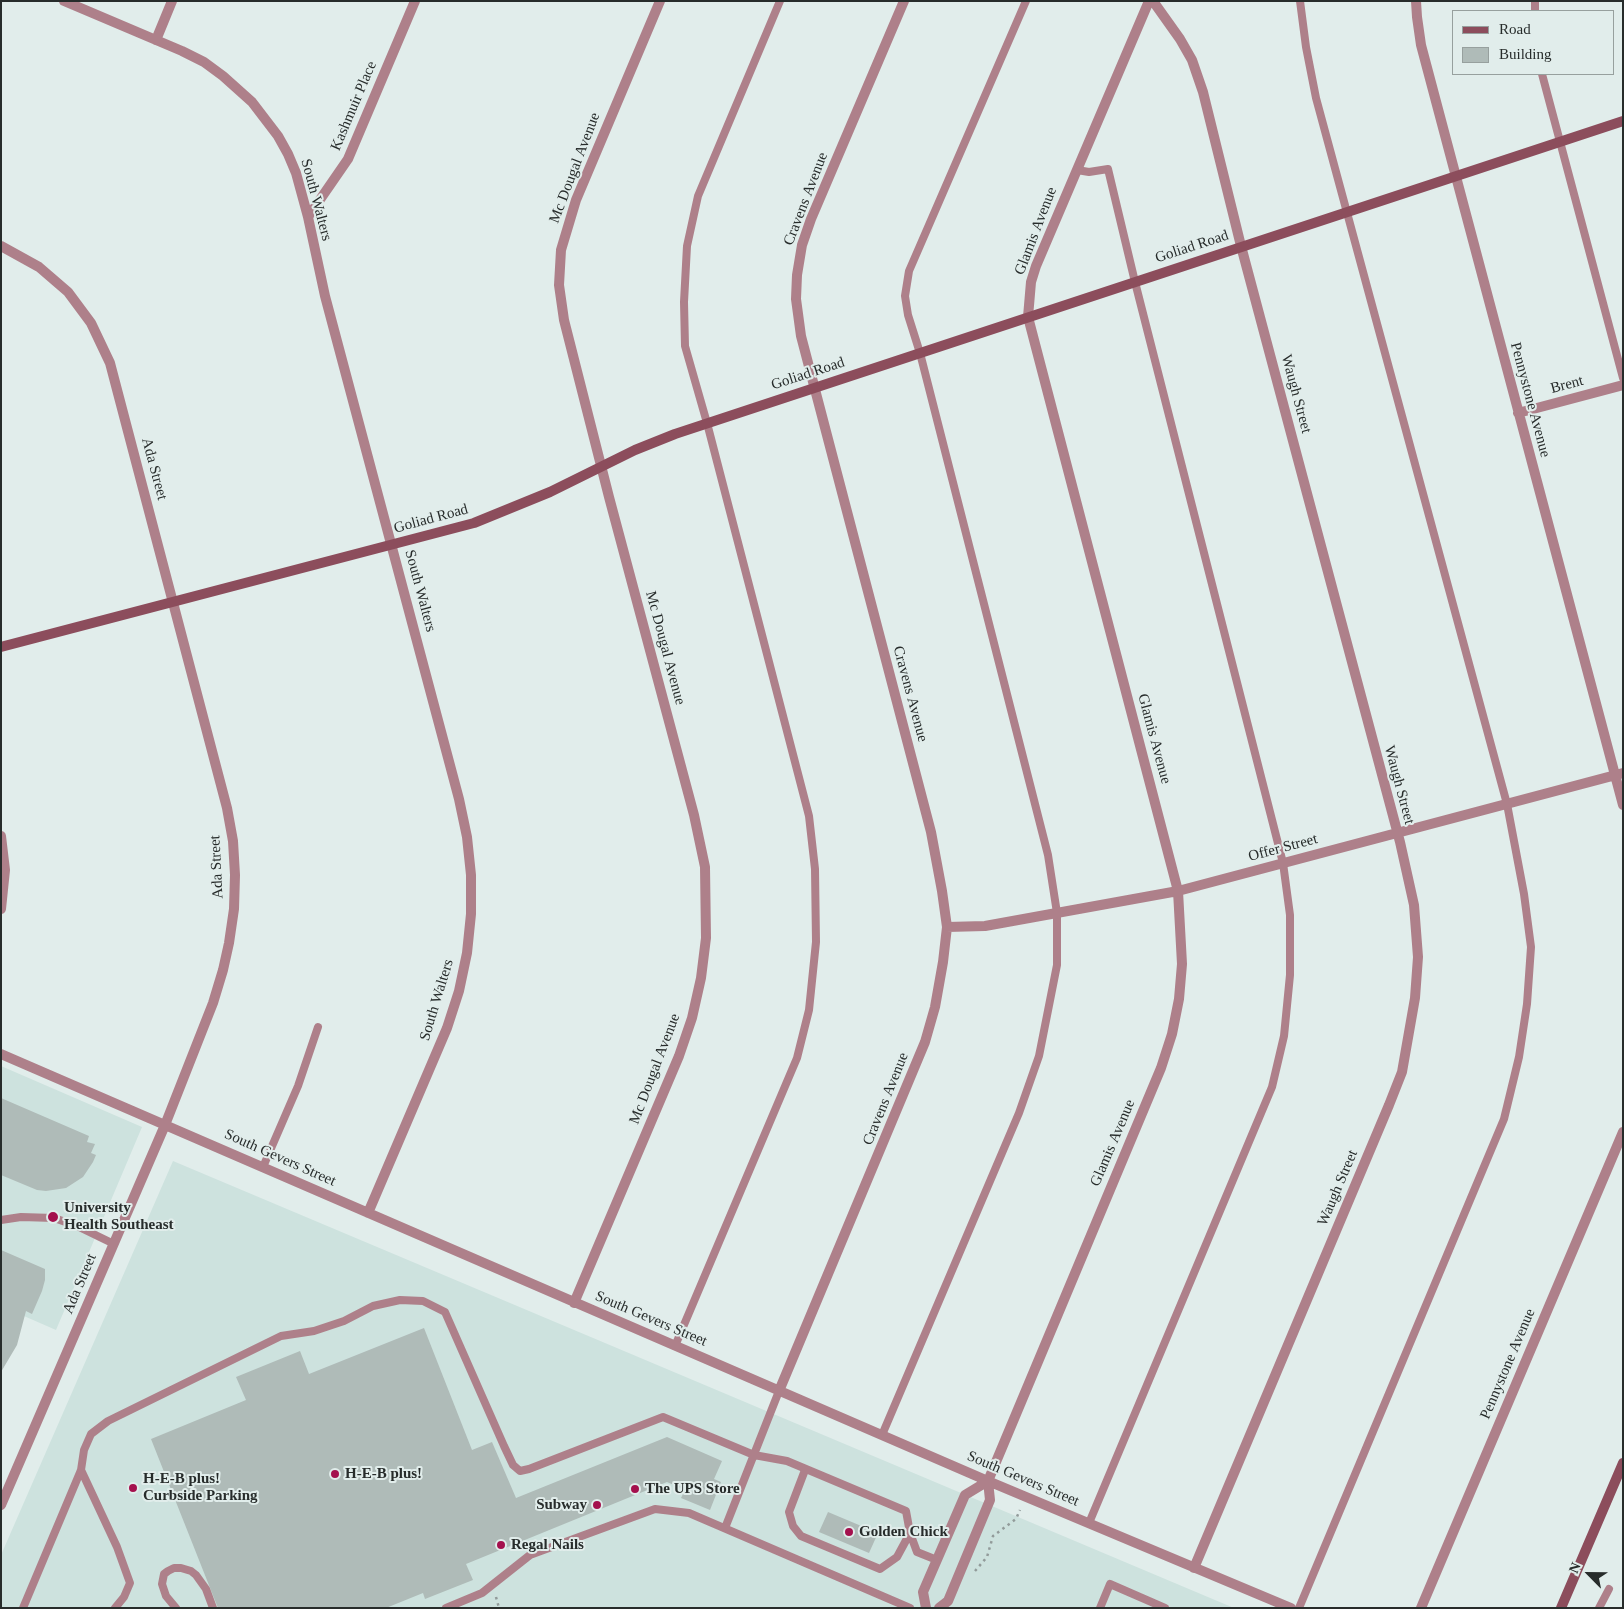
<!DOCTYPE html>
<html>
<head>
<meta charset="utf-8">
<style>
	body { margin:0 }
	#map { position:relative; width:1624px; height:1609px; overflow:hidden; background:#e1edeb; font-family:Georgia,serif }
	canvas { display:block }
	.frame { position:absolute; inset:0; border:2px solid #272c2b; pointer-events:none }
	.legend { position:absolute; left:1452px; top:10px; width:162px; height:65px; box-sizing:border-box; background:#e1edeb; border:1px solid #97a09e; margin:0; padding:6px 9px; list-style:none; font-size:15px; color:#272c2b }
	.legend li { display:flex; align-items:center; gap:10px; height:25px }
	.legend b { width:25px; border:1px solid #97a09e }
	.north { position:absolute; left:1564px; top:1549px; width:50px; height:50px; -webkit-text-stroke:4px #e1edeb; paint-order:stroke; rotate:293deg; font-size:14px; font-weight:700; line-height:20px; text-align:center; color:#272c2b }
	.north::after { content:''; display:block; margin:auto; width:18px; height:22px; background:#272c2b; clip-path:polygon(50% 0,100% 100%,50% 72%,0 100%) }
</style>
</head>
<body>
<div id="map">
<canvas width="1624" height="1609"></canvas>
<div class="frame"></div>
<ul class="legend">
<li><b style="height:6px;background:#8c4d5c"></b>Road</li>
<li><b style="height:14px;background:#afbbb8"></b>Building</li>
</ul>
<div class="north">N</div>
</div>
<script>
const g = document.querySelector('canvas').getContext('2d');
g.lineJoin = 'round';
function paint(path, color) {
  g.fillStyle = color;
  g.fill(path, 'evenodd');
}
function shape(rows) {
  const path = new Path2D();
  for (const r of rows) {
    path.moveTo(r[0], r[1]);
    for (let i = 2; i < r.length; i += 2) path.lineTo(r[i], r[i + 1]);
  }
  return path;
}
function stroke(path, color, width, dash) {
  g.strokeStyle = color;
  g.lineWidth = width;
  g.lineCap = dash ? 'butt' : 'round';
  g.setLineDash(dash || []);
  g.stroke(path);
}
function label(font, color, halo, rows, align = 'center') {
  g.font = font + ' Georgia,serif';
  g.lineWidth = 4;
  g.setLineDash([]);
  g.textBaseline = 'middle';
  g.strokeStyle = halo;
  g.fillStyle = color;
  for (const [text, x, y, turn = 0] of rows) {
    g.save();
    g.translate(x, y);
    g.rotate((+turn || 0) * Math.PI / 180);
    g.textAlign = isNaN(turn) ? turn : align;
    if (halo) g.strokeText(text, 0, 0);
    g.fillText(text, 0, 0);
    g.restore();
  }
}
paint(shape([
	[1,1066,142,1127,56,1330,1,1306],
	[173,1161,1234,1608,1,1608,1,1555]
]), '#cde2de');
paint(shape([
	[1,1098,89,1136,87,1142,95,1144,91,1153,96,1155,93,1162,83,1177,66,1188,46,1191,37,1190,1,1175],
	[1,1250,45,1269,45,1280,42,1291,32,1314,26,1311,17,1345,1,1372],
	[424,1328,472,1450,492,1442,516,1498,667,1437,722,1461,714,1479,721,1482,710,1510,681,1498,685,1490,667,1482,466,1564,473,1580,425,1599,423,1593,386,1608,218,1608,151,1439,246,1400,236,1377,300,1351,309,1374],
	[828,1512,878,1533,869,1553,819,1532]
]), '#afbbb8');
stroke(shape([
	[975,1571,987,1557,993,1536,1016,1519,1020,1510],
	[496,1597,499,1608]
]), '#929b9a', 2.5, [2.5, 4]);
stroke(shape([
	[1535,11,1535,1],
	[1542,74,1623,378],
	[1077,170,1089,172,1108,169,1135,282,1283,863,1290,915,1290,975,1284,1036,1272,1087,1089,1523],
	[263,1167,298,1086,318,1027],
	[1,1220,21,1217,54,1218,77,1226,114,1244],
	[675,1346,797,1058,809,1010,816,942,815,869,809,816,707,423,685,346,684,302,687,246,698,196,780,1],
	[882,1435,1019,1113,1039,1056,1057,965,1057,913,1048,855,920,353,908,315,905,296,909,271,1026,1],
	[81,1470,117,1547,130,1583,124,1597,115,1608],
	[805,1470,789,1512,793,1526,801,1536,880,1569,897,1557,910,1533],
	[725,1528,779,1391],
	[23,1608,81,1470,84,1450,91,1434,108,1421,281,1336,314,1331,344,1321,373,1306,400,1300,423,1301,445,1312,504,1446,513,1465,520,1471,529,1469,663,1417,754,1455,787,1461,906,1511,910,1533,917,1552,937,1560],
	[176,1608,166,1596,162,1584,164,1574,168,1571,174,1568,181,1568,191,1571,196,1575,206,1589,213,1608],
	[446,1608,482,1593,530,1555,655,1509,689,1513,910,1608],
	[1100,1608,1110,1584,1165,1608],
	[1299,1608,1504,1119,1519,1057,1527,1004,1531,947,1524,894,1507,804,1316,98,1306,47,1300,1],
	[1599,1608,1609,1589]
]), '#ae808a', 8);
stroke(shape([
	[64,1,182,51,204,62,223,76,252,102,278,136,288,154,296,173,308,217,325,296,459,799,467,837,471,875,471,914,467,953,459,991,447,1028,368,1213],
	[1153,1,1180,39,1192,60,1203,92,1241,246,1400,842,1414,905,1418,957,1415,998,1402,1072,1389,1105,1194,1568],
	[1416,1,1417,17,1421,45,1623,805],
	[156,40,172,1],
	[308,217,348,159,415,1],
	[1,246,39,267,68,292,91,323,110,363,227,808,233,841,235,875,234,909,229,943,223,970,213,1003,165,1125,1,1505],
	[1518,413,1623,385],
	[1,836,5,870,1,909],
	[947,927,985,926,1178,891,1623,773],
	[1,1054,988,1481,1291,1608],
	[574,1303,679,1056,692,1018,701,978,706,938,705,867,694,815,609,497,564,320,559,285,561,250,576,200,660,1],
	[779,1391,925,1042,935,1007,943,962,947,927,942,891,931,832,801,336,796,299,797,275,802,245,811,219,904,1],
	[926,1608,923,1592,965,1495,988,1481],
	[939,1608,948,1601,990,1500,988,1481,1161,1068,1172,1034,1179,999,1182,964,1178,891,1028,317,1031,282,1036,266,1149,1],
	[1421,1608,1623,1132]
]), '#ae808a', 10);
stroke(shape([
	[1,647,474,523,550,492,635,450,675,434,1623,121],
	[1561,1608,1623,1463]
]), '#8c4d5c', 10);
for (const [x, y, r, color] of [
	[53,1217,6,"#a4104d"],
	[335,1474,5,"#a4104d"],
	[133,1488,5,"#a4104d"],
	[635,1489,5,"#a4104d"],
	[597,1505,5,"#a4104d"],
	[849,1532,5,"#a4104d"],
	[501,1545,5,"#a4104d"]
]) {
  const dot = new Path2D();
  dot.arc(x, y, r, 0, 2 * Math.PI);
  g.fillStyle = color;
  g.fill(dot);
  stroke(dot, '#e1edeb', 2);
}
label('15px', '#272c2b', '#e1edeb', [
	["Kashmuir Place",354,106,-67],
	["Mc Dougal Avenue",575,168,-69],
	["Cravens Avenue",806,199,-69],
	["South Walters",316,200,75],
	["Glamis Avenue",1036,231,-69],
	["Goliad Road",1192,247,-18],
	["Goliad Road",808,374,-18],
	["Brent",1567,385,-15],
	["Waugh Street",1296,394,75],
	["Pennystone Avenue",1530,400,75],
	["Ada Street",154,469,75],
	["Goliad Road",431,519,-15],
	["South Walters",420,591,75],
	["Mc Dougal Avenue",665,648,75],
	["Cravens Avenue",910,694,75],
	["Glamis Avenue",1154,739,75],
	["Waugh Street",1399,785,75],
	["Offer Street",1283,848,-15],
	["Ada Street",217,867,-93],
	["South Walters",437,1000,-73],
	["Mc Dougal Avenue",655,1069,-69],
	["Cravens Avenue",886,1099,-68],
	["Glamis Avenue",1113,1143,-67],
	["South Gevers Street",280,1158,24],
	["Waugh Street",1338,1188,-67],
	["Ada Street",80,1284,-67],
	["South Gevers Street",651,1319,23],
	["Pennystone Avenue",1508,1364,-67],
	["South Gevers Street",1023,1479,23]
]);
label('bold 15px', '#272c2b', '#e1edeb', [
	["University",64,1208],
	["Health Southeast",64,1225],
	["H-E-B plus!",345,1474],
	["H-E-B plus!",143,1479],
	["Curbside Parking",143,1496],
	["The UPS Store",645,1489],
	["Subway",587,1505,"right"],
	["Golden Chick",859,1532],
	["Regal Nails",511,1545]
], 'left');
</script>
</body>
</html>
